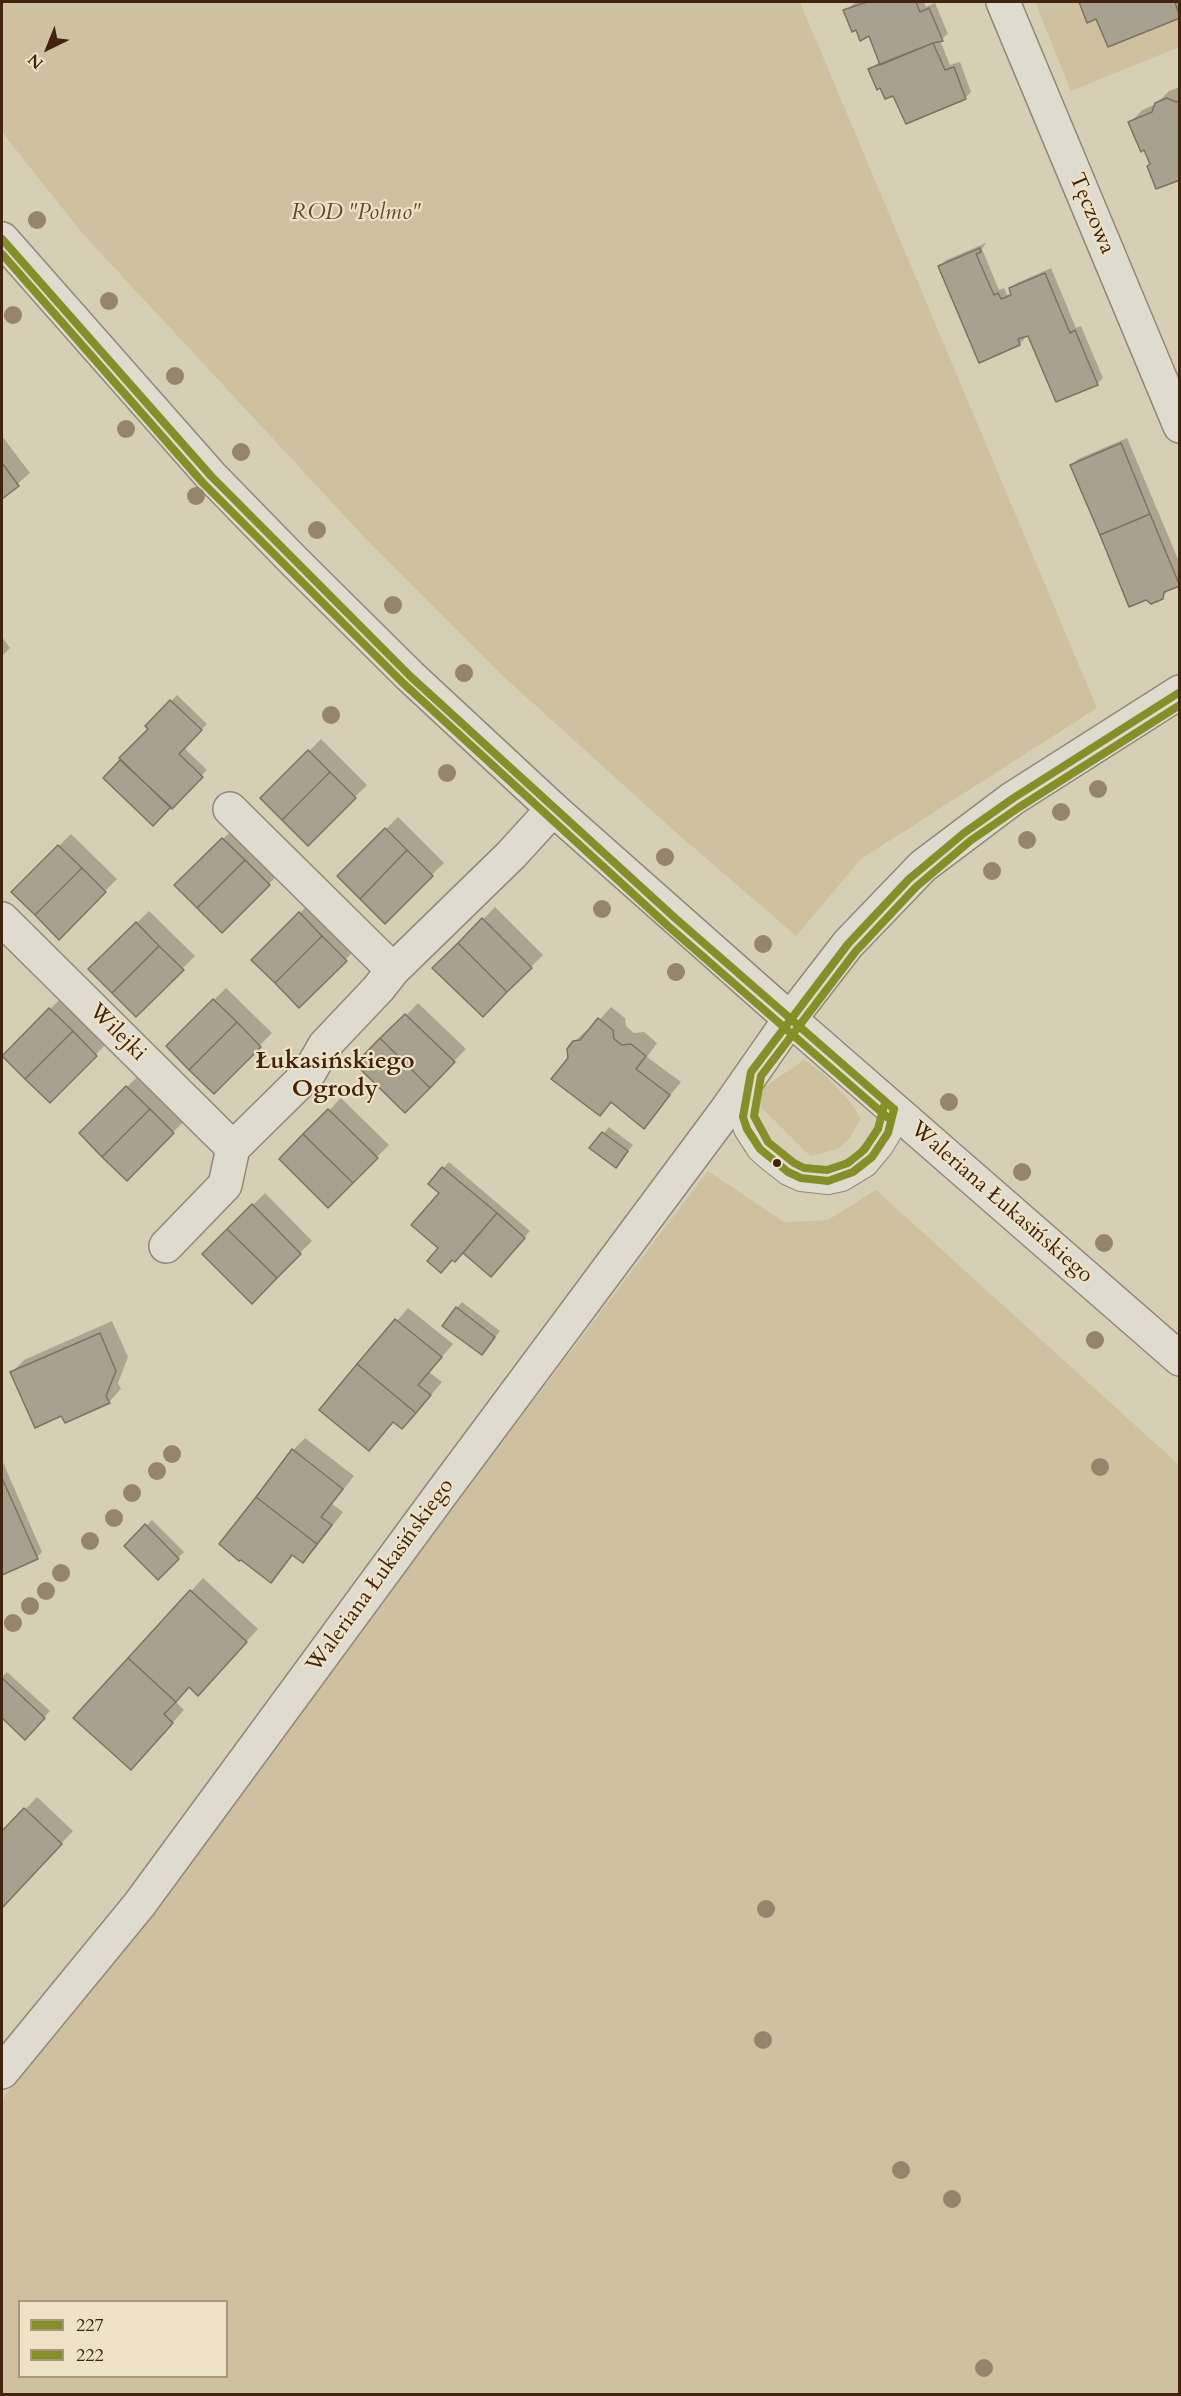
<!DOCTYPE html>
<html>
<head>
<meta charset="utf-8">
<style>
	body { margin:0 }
	#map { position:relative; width:1181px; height:2396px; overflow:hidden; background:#d7ceb6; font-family:Cardo,serif }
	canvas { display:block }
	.frame { position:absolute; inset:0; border:3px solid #41230f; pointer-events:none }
	.legend { position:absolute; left:18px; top:2300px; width:210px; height:78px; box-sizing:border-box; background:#eee3c6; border:2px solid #a9967d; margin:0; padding:8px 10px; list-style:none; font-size:18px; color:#41230f }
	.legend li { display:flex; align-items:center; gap:12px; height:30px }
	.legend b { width:30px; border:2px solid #a9967d }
	.north { position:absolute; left:18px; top:18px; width:60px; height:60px; -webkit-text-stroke:4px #eee3c6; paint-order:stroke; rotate:223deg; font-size:16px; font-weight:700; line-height:24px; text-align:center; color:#41230f }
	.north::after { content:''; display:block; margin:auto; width:21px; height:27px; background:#41230f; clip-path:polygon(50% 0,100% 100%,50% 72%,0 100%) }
</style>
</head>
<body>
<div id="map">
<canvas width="1181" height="2396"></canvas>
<div class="frame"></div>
<ul class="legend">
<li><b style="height:8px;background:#858f27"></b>227</li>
<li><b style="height:8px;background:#858f27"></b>222</li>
</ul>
<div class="north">N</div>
</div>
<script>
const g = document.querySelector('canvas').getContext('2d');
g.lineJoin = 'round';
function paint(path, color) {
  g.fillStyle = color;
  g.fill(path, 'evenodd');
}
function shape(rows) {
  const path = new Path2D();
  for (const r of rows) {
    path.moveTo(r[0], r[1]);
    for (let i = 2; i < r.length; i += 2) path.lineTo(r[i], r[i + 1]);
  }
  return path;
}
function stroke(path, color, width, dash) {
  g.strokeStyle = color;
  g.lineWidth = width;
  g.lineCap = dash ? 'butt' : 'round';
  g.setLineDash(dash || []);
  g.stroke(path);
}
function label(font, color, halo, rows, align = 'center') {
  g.font = font + ' Cardo,serif';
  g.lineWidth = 4.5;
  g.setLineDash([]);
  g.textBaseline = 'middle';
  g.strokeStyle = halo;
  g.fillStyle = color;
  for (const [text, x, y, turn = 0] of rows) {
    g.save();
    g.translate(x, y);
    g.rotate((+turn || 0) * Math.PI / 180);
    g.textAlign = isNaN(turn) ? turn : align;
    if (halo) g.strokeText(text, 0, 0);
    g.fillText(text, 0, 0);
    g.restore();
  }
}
paint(shape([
	[2,2,800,2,1097,708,861,859,796,936,672,829,503,676,365,538,82,233,2,132],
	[1035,2,1179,2,1179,47,1071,91],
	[804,1060,824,1074,847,1098,861,1118,850,1138,838,1149,810,1156,761,1107,760,1090],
	[708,1171,784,1222,828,1220,876,1190,1179,1465,1179,2394,2,2394,2,2100],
	[20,2302,226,2302,226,2376,20,2376]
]), '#cfc1a0');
paint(shape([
	[856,2,924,2,926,7,935,3,948,34,940,40,950,65,960,62,971,92,966,97,907,122,894,94,869,69,881,61,870,34,856,28,845,11],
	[1080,2,1180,2,1180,16,1109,46,1097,18],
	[1180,87,1180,178,1151,163,1130,123,1142,110,1156,104,1169,91],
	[986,243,982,249,999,290,1004,288,1007,295,1012,293,1011,289,1017,283,1051,268,1076,328,1081,326,1103,378,1097,384,1029,334,1025,336,1025,338,1020,344,940,266,946,260],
	[2,436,30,473,2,497],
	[1127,438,1180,564,1180,584,1169,589,1162,598,1072,465,1078,459],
	[2,637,10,648,2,656],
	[177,695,207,724,184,748,207,770,153,823,105,778,150,728,147,726],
	[321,739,367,785,308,844,263,798],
	[398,817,444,863,385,921,339,876],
	[235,827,281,872,222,930,177,885],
	[71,834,117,879,59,938,13,892],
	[312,901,358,947,299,1006,253,960],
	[495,907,543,955,483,1015,435,968],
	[149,911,195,956,136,1015,90,969],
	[226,988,272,1033,214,1092,168,1046],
	[62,997,108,1042,50,1101,4,1056],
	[418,1003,466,1049,405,1111,358,1064],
	[611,1007,625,1018,626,1026,634,1033,644,1032,657,1043,647,1057,681,1082,644,1127,612,1102,599,1114,570,1058,574,1042,587,1030,591,1029],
	[139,1075,185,1120,127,1179,81,1133],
	[341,1098,389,1145,328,1206,281,1159],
	[609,1127,633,1145,621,1160,592,1147],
	[449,1162,530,1231,491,1275,464,1251,441,1247,443,1168],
	[265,1193,312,1241,252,1301,204,1254],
	[462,1302,500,1331,487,1347,457,1308],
	[408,1308,453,1344,429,1372,442,1382,414,1415,394,1421,369,1449,321,1409],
	[112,1321,128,1357,118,1383,121,1389,109,1402,62,1414,12,1372,24,1360],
	[305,1438,354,1476,332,1504,343,1512,315,1549,303,1561,294,1554,271,1581,293,1450],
	[2,1460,42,1552,37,1557,2,1573],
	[152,1520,184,1552,158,1578,126,1546],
	[203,1578,258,1629,210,1681,190,1686,175,1701,184,1710,143,1756,75,1718],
	[7,1672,50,1711,25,1738,2,1716,2,1677],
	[37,1797,73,1831,2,1906,2,1834]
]), '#0003');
const building = shape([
	[867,2,916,2,920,12,929,8,943,41,933,43,880,65,869,36,860,41,856,30,852,32,843,10,867,2],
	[1079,2,1175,2,1180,18,1108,47,1096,19,1087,23,1079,2],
	[933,43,945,70,954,67,966,99,906,124,893,96,885,99,880,88,877,90,868,69,933,43],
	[1167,98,1176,102,1180,100,1180,180,1156,189,1147,166,1150,164,1144,150,1141,152,1128,122,1152,112,1155,103,1167,98],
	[980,248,981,252,976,254,994,295,998,293,1001,299,1011,295,1009,288,1045,273,1070,333,1075,330,1098,385,1056,402,1028,336,1018,339,1020,345,979,363,938,266,980,248],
	[1121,443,1150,514,1100,535,1070,465,1121,443],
	[2,463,19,486,2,499,2,463],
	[1150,514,1180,586,1164,592,1163,599,1151,604,1146,600,1129,607,1100,535,1150,514],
	[170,700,202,730,179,754,203,777,172,809,119,758,148,729,145,726,170,700],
	[308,750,330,772,282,820,260,798,308,750],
	[120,760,171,807,153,826,103,778,120,760],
	[330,772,356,798,308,846,282,820,330,772],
	[385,828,407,850,360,899,337,876,385,828],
	[222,838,245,860,197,908,174,885,222,838],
	[58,845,82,868,35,915,11,892,58,845],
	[407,850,433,876,385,924,360,899,407,850],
	[245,860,270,885,222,933,197,908,245,860],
	[82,868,106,892,59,940,35,915,82,868],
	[299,912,322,936,275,983,251,960,299,912],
	[482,918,532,968,507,992,458,943,482,918],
	[136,922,159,946,112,993,88,969,136,922],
	[322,936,347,961,299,1008,275,983,322,936],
	[458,943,507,992,483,1017,432,968,458,943],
	[159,946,184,970,136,1017,112,993,159,946],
	[213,999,237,1022,189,1070,166,1046,213,999],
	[49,1008,73,1031,25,1079,2,1056,49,1008],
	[405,1014,455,1062,430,1088,380,1038,405,1014],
	[598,1018,613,1030,614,1039,622,1045,631,1044,646,1056,636,1069,670,1095,644,1129,611,1102,600,1116,551,1079,568,1058,567,1049,573,1041,580,1040,598,1018],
	[237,1022,261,1047,214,1094,189,1070,237,1022],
	[73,1031,97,1056,50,1103,25,1079,73,1031],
	[380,1038,430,1088,405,1113,355,1064,380,1038],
	[126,1086,150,1109,102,1157,79,1133,126,1086],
	[150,1109,174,1133,127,1181,102,1157,150,1109],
	[328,1109,378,1158,353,1183,303,1134,328,1109],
	[602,1132,628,1151,616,1168,589,1148,602,1132],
	[303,1134,353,1183,328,1208,279,1159,303,1134],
	[442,1167,497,1213,455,1262,452,1260,441,1273,427,1261,438,1248,411,1225,439,1193,428,1184,442,1167],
	[252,1204,301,1254,277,1278,227,1229,252,1204],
	[497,1213,525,1238,491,1277,463,1253,497,1213],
	[227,1229,277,1278,252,1304,202,1254,227,1229],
	[456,1307,495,1337,482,1355,442,1326,456,1307],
	[395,1319,442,1357,418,1385,431,1395,416,1413,357,1364,395,1319],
	[100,1333,116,1371,106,1396,110,1403,65,1423,61,1416,35,1428,10,1372,100,1333],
	[357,1364,416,1413,402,1429,393,1422,369,1451,319,1410,357,1364],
	[292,1449,343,1489,321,1517,332,1525,317,1544,256,1497,292,1449],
	[2,1478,38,1559,2,1575,2,1478],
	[256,1497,317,1544,303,1563,292,1555,271,1583,241,1560,239,1561,219,1544,256,1497],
	[145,1524,179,1559,158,1580,124,1546,145,1524],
	[190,1590,247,1642,198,1696,189,1687,176,1702,128,1658,190,1590],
	[128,1658,176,1702,164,1714,173,1723,131,1770,73,1718,128,1658],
	[2,1678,45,1718,25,1740,2,1718,2,1678],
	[24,1808,62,1844,2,1908,2,1831,24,1808]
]);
paint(building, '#a9a190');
stroke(building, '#7c7263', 1.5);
const service = shape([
	[748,1081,744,1102,743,1117,747,1129,760,1149,769,1157,788,1172,801,1178,828,1181,842,1178,865,1164,880,1146,888,1133,894,1109]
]);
const minor = shape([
	[1003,2,1180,426],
	[230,809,393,970],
	[2,919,233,1148],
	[166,1246,225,1185,233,1148,309,1073,325,1045,378,989,393,970,511,855,553,809],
	[2,2072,139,1905,438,1498,728,1108,790,1019,1180,1359]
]);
const tertiary = shape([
	[2,239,211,476,293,560,410,676,553,809,790,1019,848,944,923,866,1012,799,1180,692]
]);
stroke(service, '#928878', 28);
stroke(minor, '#928878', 36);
stroke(tertiary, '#928878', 36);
stroke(service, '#e0dbcf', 26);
stroke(minor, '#e0dbcf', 33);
stroke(tertiary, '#e0dbcf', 33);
stroke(shape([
	[2,239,211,476,410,676,675,918,894,1109],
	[894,1109,888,1133,872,1157,853,1172,828,1181,801,1178,788,1172,760,1149,747,1129,743,1117,751,1072,848,944,909,879,964,833,1012,799,1180,692]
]), '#858f27', 8);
stroke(shape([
	[2,254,203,483,403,683,668,926,887,1117],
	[884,1106,878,1129,864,1150,848,1163,827,1170,804,1168,794,1163,768,1142,754,1116,761,1076,856,951,916,887,970,841,1018,808,1180,705]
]), '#858f27', 8);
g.fillStyle = '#97846c';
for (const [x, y] of [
	[37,220],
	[109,301],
	[13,315],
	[175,376],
	[126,429],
	[241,452],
	[196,496],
	[317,530],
	[393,605],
	[464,673],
	[331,715],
	[447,773],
	[1098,789],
	[1061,812],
	[1027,840],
	[665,857],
	[992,871],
	[602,909],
	[763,944],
	[676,972],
	[949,1102],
	[1022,1172],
	[1104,1243],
	[1095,1340],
	[172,1454],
	[1100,1467],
	[157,1471],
	[132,1493],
	[114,1518],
	[90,1541],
	[61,1573],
	[46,1591],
	[30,1606],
	[13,1623],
	[766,1909],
	[763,2040],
	[901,2170],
	[952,2199],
	[984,2368]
]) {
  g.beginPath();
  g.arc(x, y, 9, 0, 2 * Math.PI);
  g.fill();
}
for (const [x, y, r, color] of [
	[777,1163,5,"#41230f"]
]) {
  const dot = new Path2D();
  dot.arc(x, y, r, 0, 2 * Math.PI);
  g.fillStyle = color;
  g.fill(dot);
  stroke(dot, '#eee3c6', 2);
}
label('italic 22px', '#63482f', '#eee3c6', [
	["ROD \"Polmo\"",356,214]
]);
label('22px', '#41230f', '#eee3c6', [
	["Tęczowa",1091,214,67],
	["Wilejki",117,1033,45],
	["Waleriana Łukasińskiego",1001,1203,41],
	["Waleriana Łukasińskiego",381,1576,-54]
]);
label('bold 24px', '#41230f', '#eee3c6', [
	["Łukasińskiego",335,1062],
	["Ogrody",335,1090]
]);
</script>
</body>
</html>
